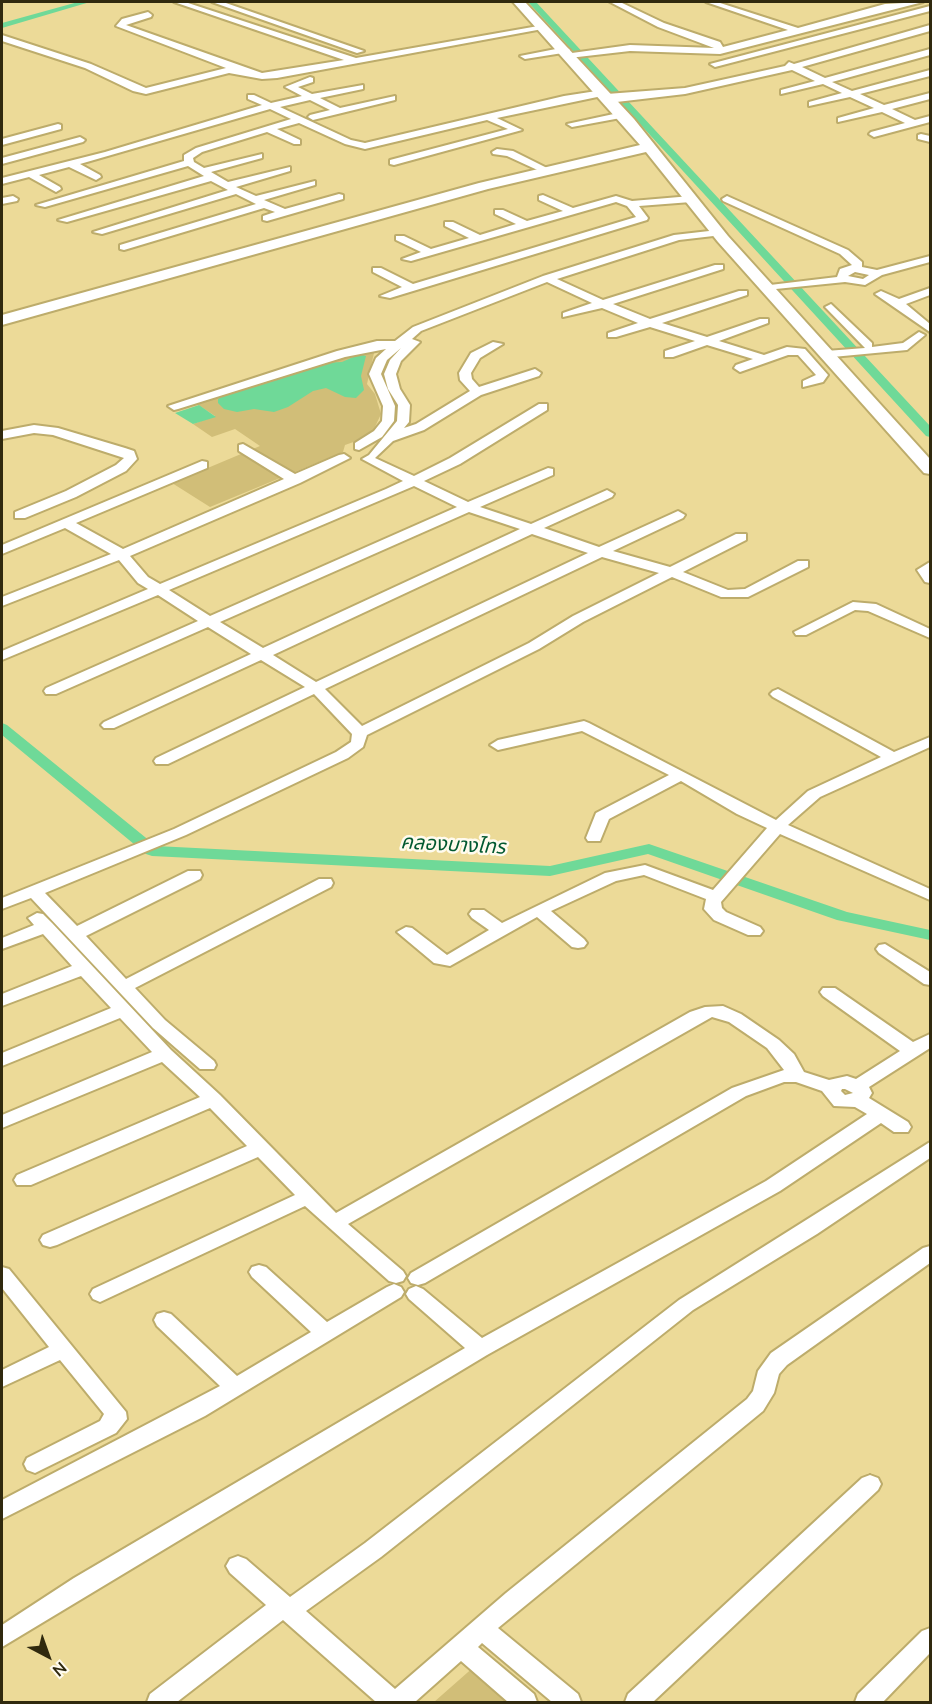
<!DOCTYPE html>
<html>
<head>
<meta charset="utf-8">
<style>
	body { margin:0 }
	#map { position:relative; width:932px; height:1704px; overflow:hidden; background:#ecda98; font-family:Mulish,sans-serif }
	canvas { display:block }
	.frame { position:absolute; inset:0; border:3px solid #30290e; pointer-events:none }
	.north { position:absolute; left:18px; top:1626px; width:60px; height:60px; -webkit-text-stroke:4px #fffbee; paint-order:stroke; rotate:139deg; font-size:16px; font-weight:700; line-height:24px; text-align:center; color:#30290e }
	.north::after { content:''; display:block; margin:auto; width:21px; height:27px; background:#30290e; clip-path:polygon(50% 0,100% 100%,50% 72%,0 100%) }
</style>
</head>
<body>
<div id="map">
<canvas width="932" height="1704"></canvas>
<div class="frame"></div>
<div class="north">N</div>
</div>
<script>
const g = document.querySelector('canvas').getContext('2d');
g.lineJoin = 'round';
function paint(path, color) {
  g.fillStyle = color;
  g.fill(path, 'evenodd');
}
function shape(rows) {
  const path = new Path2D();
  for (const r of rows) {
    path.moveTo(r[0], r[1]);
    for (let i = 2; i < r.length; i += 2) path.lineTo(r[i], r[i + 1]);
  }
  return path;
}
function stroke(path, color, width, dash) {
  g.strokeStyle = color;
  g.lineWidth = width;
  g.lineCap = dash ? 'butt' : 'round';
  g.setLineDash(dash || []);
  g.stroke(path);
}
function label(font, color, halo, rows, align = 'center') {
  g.font = font + ' Mulish,"Noto Sans Thai",sans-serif';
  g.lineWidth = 5;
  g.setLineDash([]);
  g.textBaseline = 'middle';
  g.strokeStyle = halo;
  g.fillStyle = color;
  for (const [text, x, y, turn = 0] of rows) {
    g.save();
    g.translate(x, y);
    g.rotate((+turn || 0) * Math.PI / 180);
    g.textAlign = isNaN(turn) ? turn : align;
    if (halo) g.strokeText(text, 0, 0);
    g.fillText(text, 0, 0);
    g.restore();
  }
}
paint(shape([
	[369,348,374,353,367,384,375,394,381,414,374,429,362,439,345,445,343,452,210,507,172,483,260,446,235,429,212,437,193,424,215,416,194,402],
	[484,1658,536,1702,434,1702]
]), '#d1be78');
paint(shape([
	[360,354,366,356,361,376,364,390,356,398,345,397,326,388,313,391,288,407,274,412,254,409,237,412,224,409,218,403,218,399,229,392,322,363,342,362],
	[199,405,216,417,193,424,175,413]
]), '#6fd998');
paint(shape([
	[78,2,90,2,2,28,2,23,78,2],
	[528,2,536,2,930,426,930,437,926,436,528,2],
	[2,723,7,725,156,846,550,866,649,844,847,912,930,930,930,940,837,920,648,854,550,876,152,856,146,854,2,735,2,723]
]), '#6fd998');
const street = shape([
	[174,2,185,2,356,58,544,25,548,28,277,78,262,79,229,73,146,94,133,91,85,68,2,41,2,35,91,64,146,88,226,68,116,26,122,19,148,12,152,15,151,17,126,25,262,73,344,60,174,2],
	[212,2,223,2,364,51,357,53,212,2],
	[610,2,620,2,664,23,720,42,723,47,788,30,706,2,717,2,798,28,885,4,923,2,720,54,630,51,569,58,569,54,572,53,630,45,714,48,658,27,610,2],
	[930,6,930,11,715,67,710,64,930,6],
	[930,25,930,31,802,67,825,78,930,49,930,55,832,82,852,91,930,70,930,76,860,94,884,105,930,93,930,99,892,109,915,120,930,116,930,122,874,137,869,134,871,132,905,123,882,112,838,122,838,118,874,108,850,97,809,106,809,102,842,93,823,84,781,94,781,90,815,81,792,70,685,94,608,103,602,96,497,118,522,130,394,165,390,164,390,160,508,129,487,120,365,149,345,144,299,123,277,129,300,140,300,144,294,144,267,132,202,152,193,158,194,162,204,168,262,154,262,158,211,172,228,182,290,167,290,171,236,187,256,196,315,181,315,185,264,200,285,209,339,194,343,195,343,199,267,221,263,220,263,216,275,212,264,208,124,250,120,249,120,245,256,204,236,194,102,234,93,232,228,190,211,181,67,222,58,220,204,176,188,166,45,207,36,205,184,161,184,155,196,148,291,119,270,109,80,164,100,175,101,177,96,180,69,167,39,175,60,187,61,189,56,192,29,177,2,184,2,178,105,152,262,105,248,99,248,95,254,95,271,103,302,96,285,87,310,77,313,78,313,82,298,87,312,94,363,85,363,89,320,98,340,108,395,96,395,100,313,120,308,117,310,115,330,110,310,100,280,107,351,140,365,143,564,96,603,90,607,94,685,88,785,66,789,62,794,64,930,25],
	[566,47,570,50,569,52,525,59,520,56,566,47],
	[623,112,626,113,626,117,572,127,567,124,623,112],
	[58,124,61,125,61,129,2,145,2,139,58,124],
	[921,134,930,136,930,142,918,139,918,135,921,134],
	[80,137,85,140,83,142,2,164,2,158,80,137],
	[497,149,513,151,553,171,544,173,507,156,493,154,492,152,497,149],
	[543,195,573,208,616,196,632,201,691,196,696,199,691,202,639,206,648,218,647,220,390,298,380,296,402,287,373,272,373,268,381,268,413,284,636,217,627,206,616,202,411,261,402,259,421,252,396,240,396,236,404,236,431,249,469,238,445,226,445,222,453,222,480,235,516,224,495,214,495,210,503,210,527,221,563,211,539,200,539,196,543,195],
	[13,196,18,199,17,201,2,204,2,198,13,196],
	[727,196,848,250,862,262,862,267,877,270,930,256,930,262,882,275,865,285,845,282,766,290,766,286,770,285,837,277,840,269,852,265,840,254,723,201,722,199,727,196],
	[855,272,869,275,863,279,848,276,855,272],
	[718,230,722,231,722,235,679,240,557,279,603,300,715,265,723,265,723,269,613,304,650,319,739,291,747,291,747,295,662,323,707,337,760,319,768,319,768,323,719,341,764,355,787,347,805,349,828,375,823,382,803,387,803,381,816,375,798,355,788,355,740,372,734,368,736,365,753,359,707,345,673,357,665,357,665,351,695,341,650,327,616,337,608,337,608,333,638,323,602,308,563,317,563,313,592,303,547,282,421,331,412,339,420,342,401,361,396,374,400,389,410,405,409,422,404,428,416,424,470,391,460,380,459,373,471,353,493,342,503,344,480,358,471,373,472,379,479,387,535,369,541,373,539,376,481,395,424,430,393,441,375,458,414,476,450,458,539,404,547,404,547,410,460,464,424,481,468,502,548,468,553,469,553,475,480,507,531,524,607,490,614,494,612,497,544,528,599,547,678,511,685,515,683,518,613,551,670,567,736,534,746,534,746,540,683,572,728,590,745,589,798,561,808,561,808,567,748,597,721,597,672,577,583,622,539,649,367,735,363,747,348,758,186,835,45,893,77,926,188,871,200,871,202,875,200,879,86,936,126,979,319,879,331,879,333,883,331,887,135,988,165,1020,214,1061,216,1065,214,1069,200,1069,153,1028,31,898,2,909,2,898,174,829,336,752,351,742,352,734,314,694,168,764,156,764,154,761,156,758,305,687,261,660,114,728,104,728,101,725,104,722,251,654,208,627,56,694,46,694,44,691,46,688,198,621,158,595,2,660,2,651,148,589,138,583,119,560,2,606,2,597,111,554,65,528,2,554,2,545,202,461,207,462,207,468,76,523,123,549,284,479,239,451,239,445,243,444,295,474,339,455,344,454,350,458,300,483,130,556,148,577,160,584,386,489,403,481,362,459,369,455,397,421,398,405,388,389,384,374,390,360,401,348,387,360,381,374,395,406,394,421,382,437,359,450,355,449,355,443,374,431,382,421,383,406,369,374,376,358,386,349,345,357,178,409,174,410,168,406,337,351,377,341,395,341,413,327,543,276,674,235,718,230],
	[414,486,457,507,210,616,169,590,414,486],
	[469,512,520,529,263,648,220,622,469,512],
	[532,534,588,553,316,682,273,655,532,534],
	[602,557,659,573,573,616,529,643,362,726,325,689,602,557],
	[930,288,930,295,906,304,930,324,930,332,875,294,881,291,899,299,930,288],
	[831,304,872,343,872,347,903,343,919,332,925,335,907,350,822,358,822,352,826,351,865,348,827,309,825,307,831,304],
	[34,425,58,428,125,448,134,451,137,459,126,471,76,497,25,518,15,518,15,512,66,491,116,465,124,458,53,435,34,433,2,439,2,431,34,425],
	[930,562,930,583,925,582,917,570,930,562],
	[853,602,876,604,930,629,930,638,868,611,855,610,806,635,796,635,794,632,853,602],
	[778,689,894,752,930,737,930,747,820,797,788,825,930,889,930,900,780,834,721,902,722,908,726,912,760,927,763,931,760,935,748,935,714,920,704,909,706,899,644,875,616,881,551,911,584,939,587,943,584,947,578,948,572,947,537,917,450,966,434,963,397,932,406,927,412,928,447,955,489,930,472,918,469,914,472,910,484,910,502,923,605,873,645,865,713,890,767,828,737,814,681,781,609,819,600,841,588,841,586,838,596,813,669,775,582,731,498,750,490,745,498,740,584,721,589,723,776,820,808,791,881,757,773,697,770,694,773,691,778,689],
	[37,913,43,914,52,923,171,1050,220,1095,336,1213,690,1012,705,1007,723,1006,741,1014,779,1040,794,1054,804,1072,829,1080,847,1076,856,1079,900,1051,823,996,820,992,823,988,835,988,913,1042,930,1034,930,1048,869,1087,872,1093,869,1098,908,1122,911,1127,908,1132,894,1132,881,1123,780,1191,487,1355,2,1647,2,1625,74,1578,465,1348,409,1299,406,1294,409,1289,416,1286,423,1289,482,1338,766,1181,867,1114,855,1107,834,1106,822,1091,796,1082,784,1082,746,1096,425,1283,418,1285,411,1283,408,1278,411,1273,732,1088,784,1070,767,1048,729,1022,712,1017,348,1224,403,1271,406,1276,403,1281,396,1283,389,1281,305,1206,100,1302,93,1299,90,1294,93,1289,295,1195,258,1157,57,1245,50,1247,43,1245,40,1240,43,1235,247,1146,210,1108,31,1185,17,1185,14,1180,17,1175,200,1097,162,1062,2,1128,2,1115,152,1052,120,1018,2,1066,2,1053,111,1008,81,976,2,1006,2,994,72,966,43,934,2,949,2,938,34,925,28,918,37,913],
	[842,1089,845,1089,853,1093,845,1095,841,1091,842,1089],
	[885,944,930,972,930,985,924,984,879,953,876,949,879,945,885,944],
	[930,1142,930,1158,817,1234,693,1310,381,1557,306,1611,395,1689,506,1593,747,1399,753,1391,758,1371,771,1353,923,1248,930,1246,930,1263,787,1365,779,1374,774,1393,763,1411,498,1628,578,1694,581,1702,552,1702,482,1643,478,1647,534,1694,537,1702,508,1702,461,1661,415,1702,376,1702,283,1620,177,1702,147,1702,150,1694,266,1605,230,1573,226,1566,230,1559,238,1556,246,1559,290,1597,365,1543,679,1300,930,1142],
	[259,1265,266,1267,327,1322,387,1287,394,1284,401,1287,404,1292,401,1297,205,1416,2,1519,2,1500,220,1386,157,1326,154,1320,157,1314,164,1312,171,1314,237,1376,311,1332,252,1277,249,1272,252,1267,259,1265],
	[2,1267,9,1269,126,1412,127,1419,116,1433,35,1473,27,1470,24,1464,27,1458,100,1421,104,1414,60,1360,2,1387,2,1370,49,1347,2,1288,2,1267],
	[870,1475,878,1478,881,1484,878,1490,653,1702,625,1702,628,1694,862,1478,870,1475],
	[930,1628,930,1653,883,1702,855,1702,858,1694,922,1631,930,1628]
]);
const secondary = shape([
	[513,2,525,2,634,119,728,236,930,459,930,474,924,473,718,242,646,152,488,189,2,325,2,315,479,183,640,145,513,2]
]);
stroke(street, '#bdac6b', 4);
stroke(secondary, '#bdac6b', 4);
paint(street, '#fff');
paint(secondary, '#fff');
label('italic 20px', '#025930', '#fffbee', [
	["คลองบางไทร",453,845,3]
]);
</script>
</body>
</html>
